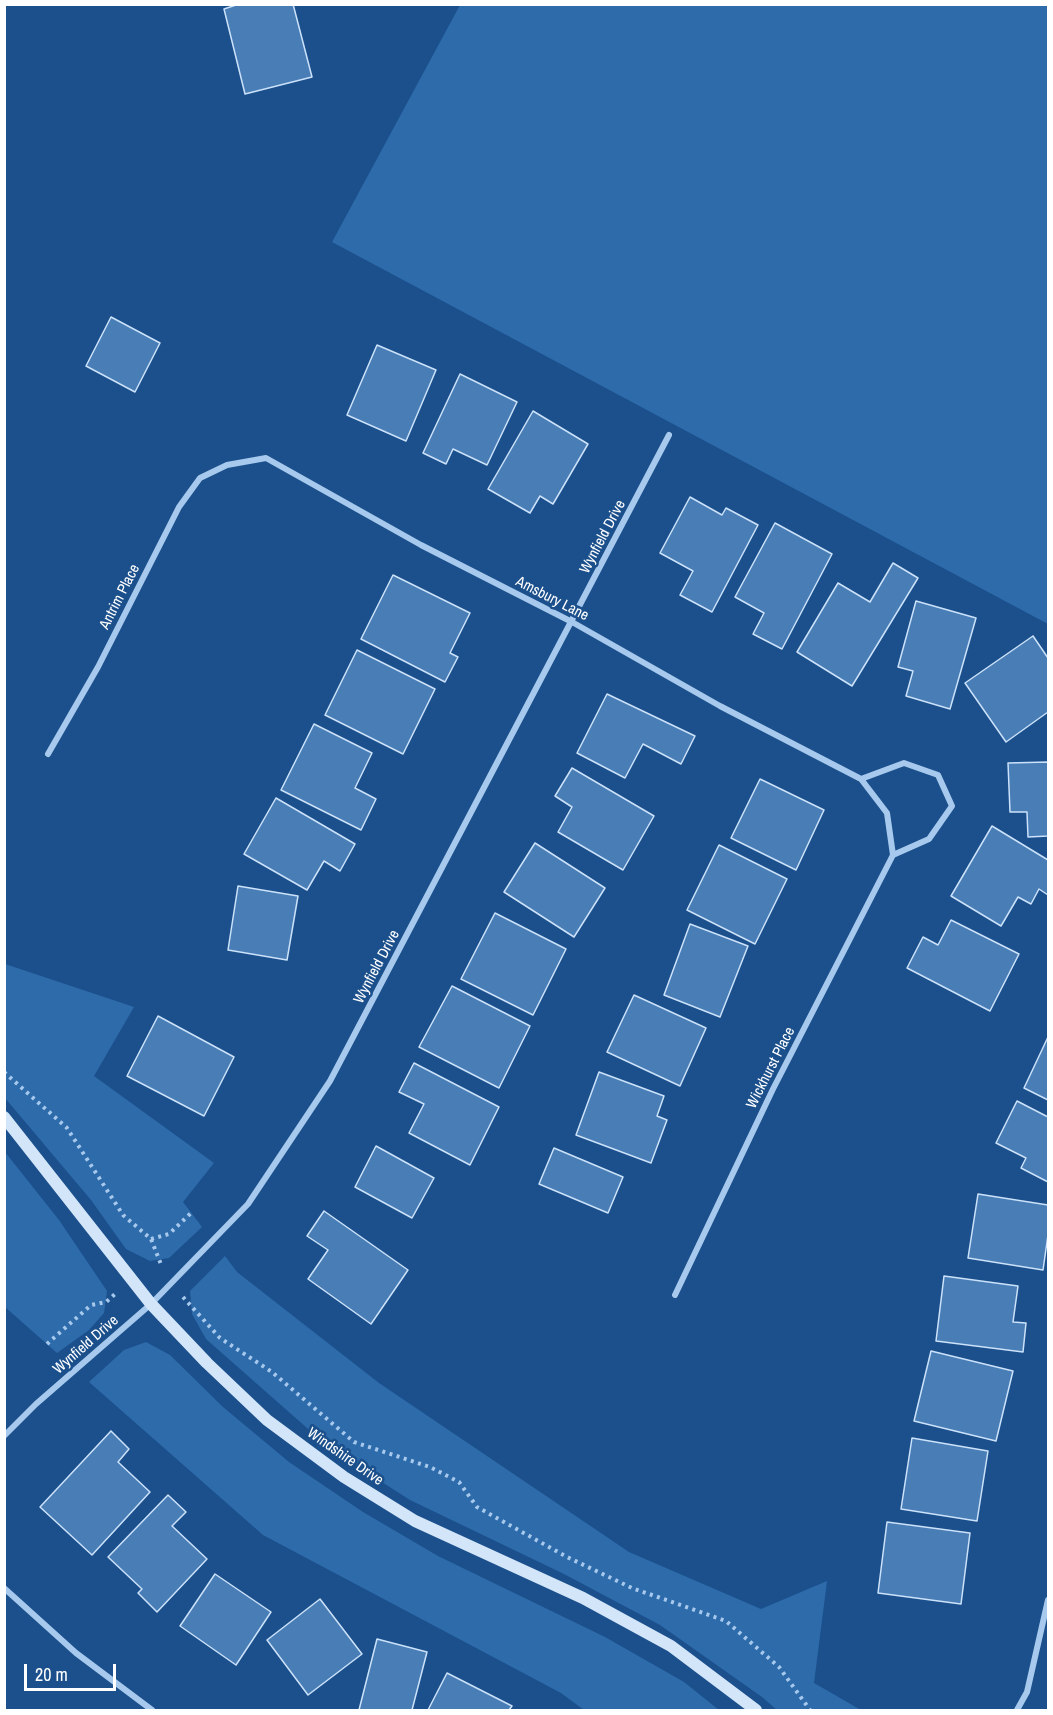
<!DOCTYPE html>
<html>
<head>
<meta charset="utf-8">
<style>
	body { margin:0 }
	#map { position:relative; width:1053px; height:1715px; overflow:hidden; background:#1b508c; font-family:"Archivo Narrow",sans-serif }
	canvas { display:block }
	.frame { position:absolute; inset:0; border:6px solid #fff; pointer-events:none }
	.scale { position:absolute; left:24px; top:1664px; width:92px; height:27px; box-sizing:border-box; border:3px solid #fff; border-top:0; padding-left:8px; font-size:18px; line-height:21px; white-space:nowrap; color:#fff; -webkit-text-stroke:4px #1b508c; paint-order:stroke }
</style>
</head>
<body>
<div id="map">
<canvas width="1053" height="1715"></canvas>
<div class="frame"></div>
<div class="scale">20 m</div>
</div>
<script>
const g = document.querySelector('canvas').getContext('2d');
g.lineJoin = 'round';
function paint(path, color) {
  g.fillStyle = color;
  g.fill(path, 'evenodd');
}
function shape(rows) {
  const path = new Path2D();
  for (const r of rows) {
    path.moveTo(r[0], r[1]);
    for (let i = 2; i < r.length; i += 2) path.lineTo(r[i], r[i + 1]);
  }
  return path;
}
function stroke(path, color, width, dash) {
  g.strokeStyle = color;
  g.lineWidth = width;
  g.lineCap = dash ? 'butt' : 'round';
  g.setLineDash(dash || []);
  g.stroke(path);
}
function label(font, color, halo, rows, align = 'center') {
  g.font = font + ' "Archivo Narrow",sans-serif';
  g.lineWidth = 5;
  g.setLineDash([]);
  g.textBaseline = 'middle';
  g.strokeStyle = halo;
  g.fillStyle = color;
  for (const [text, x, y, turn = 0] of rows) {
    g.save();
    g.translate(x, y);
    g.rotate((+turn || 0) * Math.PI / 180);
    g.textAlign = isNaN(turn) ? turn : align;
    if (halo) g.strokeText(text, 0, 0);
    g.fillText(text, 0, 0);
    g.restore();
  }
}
paint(shape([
	[460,5,1048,5,1048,624,332,242],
	[5,964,134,1007,94,1076,214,1163,183,1202,202,1227,169,1258,150,1261,126,1249,91,1200,5,1098],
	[5,1152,59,1220,107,1291,104,1313,89,1330,57,1353,5,1307],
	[225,1256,237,1272,379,1383,629,1552,761,1609,827,1581,814,1683,861,1710,777,1710,762,1697,660,1625,564,1574,410,1500,332,1450,206,1339,192,1314,190,1291],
	[146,1342,170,1355,223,1407,289,1462,363,1512,438,1556,605,1637,684,1682,719,1710,584,1710,561,1693,263,1535,89,1382,124,1350]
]), '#2e6baa');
const building = shape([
	[239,4,293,4,312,77,245,94,224,9,239,4],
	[111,317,160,343,135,392,86,366,111,317],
	[377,345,436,370,406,441,347,415,377,345],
	[460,374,517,402,487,465,453,449,446,464,423,453,460,374],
	[533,411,588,444,553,504,540,496,530,513,488,489,533,411],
	[690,497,722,515,726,508,758,525,712,612,680,595,693,571,660,553,690,497],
	[775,523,832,554,782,649,753,634,764,613,735,597,775,523],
	[893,563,918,578,852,686,797,652,838,583,870,602,893,563],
	[393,575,470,613,450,653,458,657,445,682,361,639,393,575],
	[916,601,976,618,950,709,906,696,913,671,898,667,916,601],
	[1033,636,1048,658,1048,712,1006,742,965,683,1033,636],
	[357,650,435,689,403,754,325,715,357,650],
	[607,694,695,736,681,764,643,744,625,778,577,753,607,694],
	[314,724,372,753,355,788,376,799,361,830,281,790,314,724],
	[1048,762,1048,836,1028,837,1027,812,1010,812,1008,763,1048,762],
	[572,768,654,816,623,870,558,832,572,807,555,796,572,768],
	[760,779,824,810,796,870,731,838,760,779],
	[276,798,355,844,340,871,324,861,307,890,244,854,276,798],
	[992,826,1048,860,1048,895,1039,889,1031,904,1018,897,1001,926,951,896,992,826],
	[535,843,605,888,574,937,504,892,535,843],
	[719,845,787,879,755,944,687,910,719,845],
	[238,886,298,896,287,960,228,950,238,886],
	[495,913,566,949,533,1015,461,979,495,913],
	[951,920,1019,954,990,1011,907,968,923,937,938,945,951,920],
	[690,924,748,946,720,1017,664,995,690,924],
	[452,986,530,1026,499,1088,419,1047,452,986],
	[634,995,706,1028,680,1086,607,1052,634,995],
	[158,1016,234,1057,204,1116,127,1076,158,1016],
	[1048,1037,1048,1100,1024,1088,1048,1037],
	[414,1063,499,1107,470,1165,409,1133,424,1104,399,1092,414,1063],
	[599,1072,664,1096,657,1116,667,1120,651,1163,576,1135,599,1072],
	[1017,1101,1048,1117,1048,1182,1021,1168,1026,1158,996,1143,1017,1101],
	[376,1146,434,1178,412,1218,355,1187,376,1146],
	[554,1148,623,1177,608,1213,539,1184,554,1148],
	[978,1194,1048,1205,1048,1235,1043,1270,968,1258,978,1194],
	[324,1211,408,1270,371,1324,308,1279,328,1250,307,1236,324,1211],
	[944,1276,1018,1286,1013,1322,1026,1323,1023,1352,936,1341,944,1276],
	[931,1351,1013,1371,996,1441,914,1421,931,1351],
	[111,1431,129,1449,118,1462,150,1492,92,1555,40,1507,111,1431],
	[912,1438,988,1451,977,1521,901,1509,912,1438],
	[168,1495,186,1512,172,1526,207,1559,157,1612,138,1593,142,1589,108,1557,168,1495],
	[887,1522,970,1533,961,1604,878,1593,887,1522],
	[215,1574,271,1612,236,1665,180,1626,215,1574],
	[320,1599,362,1654,308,1695,267,1640,320,1599],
	[377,1639,427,1652,412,1710,359,1710,377,1639],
	[447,1673,512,1706,509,1710,428,1710,447,1673]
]);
paint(building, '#487db6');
stroke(building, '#cce2fa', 1.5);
stroke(shape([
	[4,1072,67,1128,123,1215,151,1239,162,1267],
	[151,1239,169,1234,191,1213],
	[183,1297,220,1338,272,1372,354,1442,430,1467,459,1482,477,1507,567,1557,632,1588,726,1621,779,1667,810,1710],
	[47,1344,91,1305,106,1302,115,1294]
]), '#a7c9ed', 4, [3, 4.5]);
stroke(shape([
	[48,754,98,667,179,507,200,478,227,465,266,458,421,545,572,622,720,706,861,779,887,813,893,855,773,1089,675,1295],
	[861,779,904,763,938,775,952,806,929,839,893,855],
	[4,1436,36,1404,151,1304,248,1204,330,1081,669,435],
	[4,1588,76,1653,152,1710],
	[1017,1710,1027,1692,1048,1600]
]), '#a7c9ed', 6);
stroke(shape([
	[4,1117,151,1304,207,1363,267,1420,344,1477,415,1521,583,1598,671,1646,756,1710]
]), '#d3e5f9', 12);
label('15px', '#fff', '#1b508c', [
	["Wynfield Drive",603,537,-62],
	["Antrim Place",120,597,-63],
	["Amsbury Lane",552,599,27],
	["Wynfield Drive",377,967,-62],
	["Wickhurst Place",771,1068,-63],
	["Wynfield Drive",86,1345,-41],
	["Windshire Drive",345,1457,35]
]);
</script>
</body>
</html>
